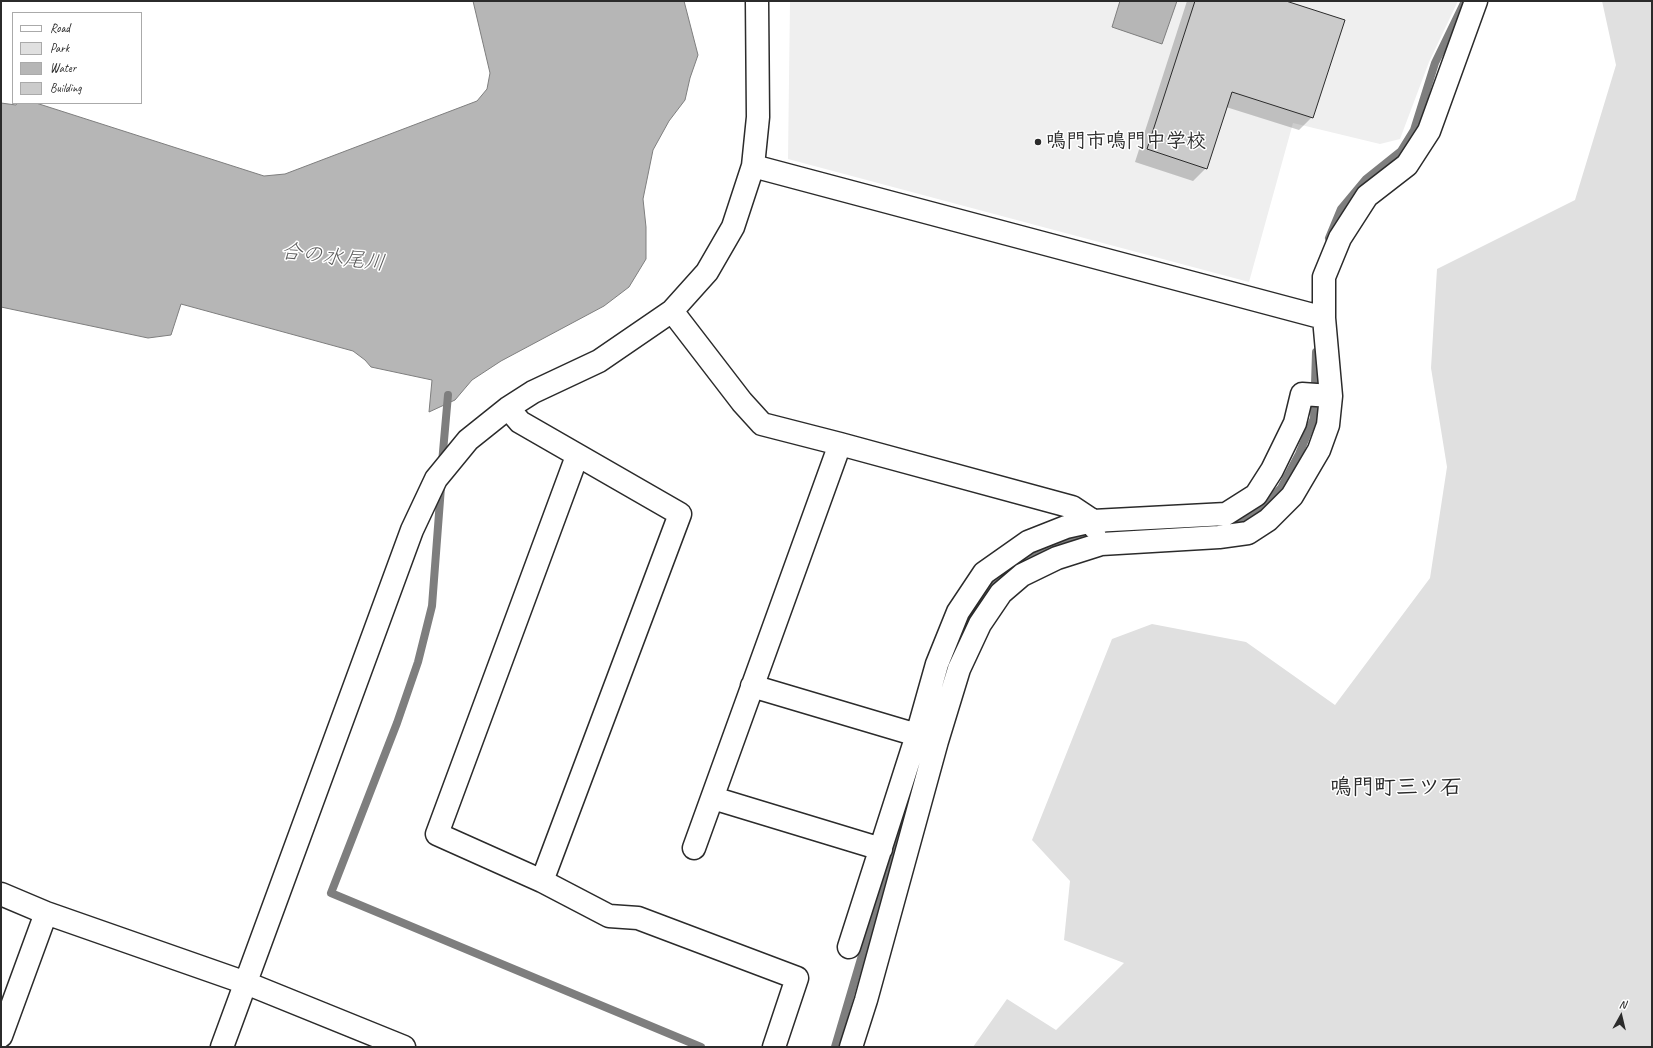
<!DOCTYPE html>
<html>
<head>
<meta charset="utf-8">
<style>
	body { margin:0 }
	#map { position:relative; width:1653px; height:1048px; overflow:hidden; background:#fff; font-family:Caveat,sans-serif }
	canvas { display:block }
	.frame { position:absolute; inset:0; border:2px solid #2b2b2b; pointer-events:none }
	.legend { position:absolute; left:12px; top:12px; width:130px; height:92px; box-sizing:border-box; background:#fff; border:1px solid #aaa; margin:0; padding:5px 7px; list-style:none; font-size:12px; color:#2b2b2b }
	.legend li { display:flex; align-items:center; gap:8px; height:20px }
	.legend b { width:20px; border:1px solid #aaa }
	.north { position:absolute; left:1601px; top:996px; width:40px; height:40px; -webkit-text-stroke:3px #fff; paint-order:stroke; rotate:8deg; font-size:11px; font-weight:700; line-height:16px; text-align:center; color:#2b2b2b }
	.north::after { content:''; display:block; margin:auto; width:14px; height:18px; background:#2b2b2b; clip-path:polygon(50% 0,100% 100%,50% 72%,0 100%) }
</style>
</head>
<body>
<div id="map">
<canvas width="1653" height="1048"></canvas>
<div class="frame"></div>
<ul class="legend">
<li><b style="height:5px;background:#fff"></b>Road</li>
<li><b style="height:11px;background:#e0e0e0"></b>Park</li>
<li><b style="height:11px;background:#b6b6b6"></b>Water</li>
<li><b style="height:11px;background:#cbcbcb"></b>Building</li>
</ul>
<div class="north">N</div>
</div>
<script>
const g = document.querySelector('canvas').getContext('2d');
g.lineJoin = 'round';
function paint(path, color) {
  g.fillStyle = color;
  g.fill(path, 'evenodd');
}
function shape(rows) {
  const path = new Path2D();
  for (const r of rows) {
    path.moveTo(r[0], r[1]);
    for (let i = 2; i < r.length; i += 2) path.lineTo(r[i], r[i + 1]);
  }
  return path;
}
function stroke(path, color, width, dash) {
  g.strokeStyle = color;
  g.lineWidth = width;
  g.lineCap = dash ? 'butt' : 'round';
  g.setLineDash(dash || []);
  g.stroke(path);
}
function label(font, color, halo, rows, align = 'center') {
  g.font = font + ' Caveat,"Klee One",sans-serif';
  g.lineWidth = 3;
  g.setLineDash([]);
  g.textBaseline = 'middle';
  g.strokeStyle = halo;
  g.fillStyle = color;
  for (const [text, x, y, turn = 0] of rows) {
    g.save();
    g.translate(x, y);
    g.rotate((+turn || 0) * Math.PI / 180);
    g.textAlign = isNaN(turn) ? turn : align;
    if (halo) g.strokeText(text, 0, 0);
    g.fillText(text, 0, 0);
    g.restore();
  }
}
paint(shape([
	[790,1,1458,1,1429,62,1400,139,1380,144,1293,123,1249,282,788,159]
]), '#efefef');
paint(shape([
	[1602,1,1652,1,1652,1047,973,1047,1007,999,1056,1030,1124,963,1064,940,1070,881,1032,840,1112,639,1152,624,1246,642,1335,705,1430,578,1447,467,1431,368,1437,269,1575,200,1616,65]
]), '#e0e0e0');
const water = shape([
	[473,1,684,1,698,55,690,78,685,100,669,121,653,150,643,199,646,227,646,259,629,287,604,306,501,361,472,380,455,400,429,412,432,380,371,367,365,360,353,351,181,304,171,335,148,338,1,307,1,103,16,105,17,103,36,103,264,176,285,174,477,101,487,89,490,73,473,1],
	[1120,1,1177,1,1162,44,1112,27,1120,1]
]);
paint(water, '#b6b6b6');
stroke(water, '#7e7e7e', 1);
paint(shape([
	[1187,1,1283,1,1312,117,1299,130,1226,107,1206,168,1193,181,1135,162]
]), '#0003');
stroke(shape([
	[1329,238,1341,209,1366,179,1401,151,1414,130,1435,63,1465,1],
	[442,463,448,395],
	[441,487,432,606,418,662,397,723,331,893,701,1047],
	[1220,527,1249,518,1259,512,1281,488,1299,454,1314,418,1316,352],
	[1154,528,1186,529],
	[960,635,980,598,1016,565,1042,549,1077,537,1120,529],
	[941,689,956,646],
	[835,1047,914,779]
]), '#7e7e7e', 8);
const building = shape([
	[1195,1,1286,1,1345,20,1313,118,1232,92,1207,169,1147,149,1195,1]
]);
paint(building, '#cbcbcb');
stroke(building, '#2b2b2b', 1);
const minor = shape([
	[753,166,1324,318],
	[672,311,742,402,762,424,840,444,1072,507,1093,521,1095,528],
	[508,408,520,422,680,514,542,881,609,916,638,918,797,978,774,1047],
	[752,686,917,735],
	[713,798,881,849],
	[694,848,840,444],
	[542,881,437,834,577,456],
	[1,894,46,913,246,983,404,1047],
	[849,947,917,735,937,664,958,612,984,573,1028,542,1066,527,1093,521,1226,514,1256,495,1272,470,1295,423,1302,394,1331,396],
	[1,1036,46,913],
	[222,1047,412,530,436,479,468,440,508,408,533,392,599,361,672,311,707,272,733,227,753,166,758,117,757,1],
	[851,1047,866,1000,937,741,959,669,980,624,1001,593,1022,575,1057,558,1101,544,1219,537,1248,533,1268,520,1292,496,1319,450,1328,425,1331,396,1324,318,1324,277,1340,238,1367,196,1407,165,1429,131,1476,1]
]);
stroke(minor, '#2b2b2b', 25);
stroke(minor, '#fff', 22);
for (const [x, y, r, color] of [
	[1038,142,4,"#2b2b2b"]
]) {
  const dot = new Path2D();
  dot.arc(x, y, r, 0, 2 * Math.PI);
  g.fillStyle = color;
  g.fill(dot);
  stroke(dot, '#fff', 1.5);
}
label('bold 20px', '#2b2b2b', '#fff', [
	["鳴門市鳴門中学校",1046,142]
], 'left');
label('italic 21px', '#5c5c5c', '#fff', [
	["合の水尾川",333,258,7]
]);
label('bold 22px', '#2b2b2b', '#fff', [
	["鳴門町三ツ石",1396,788]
]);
</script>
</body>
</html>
